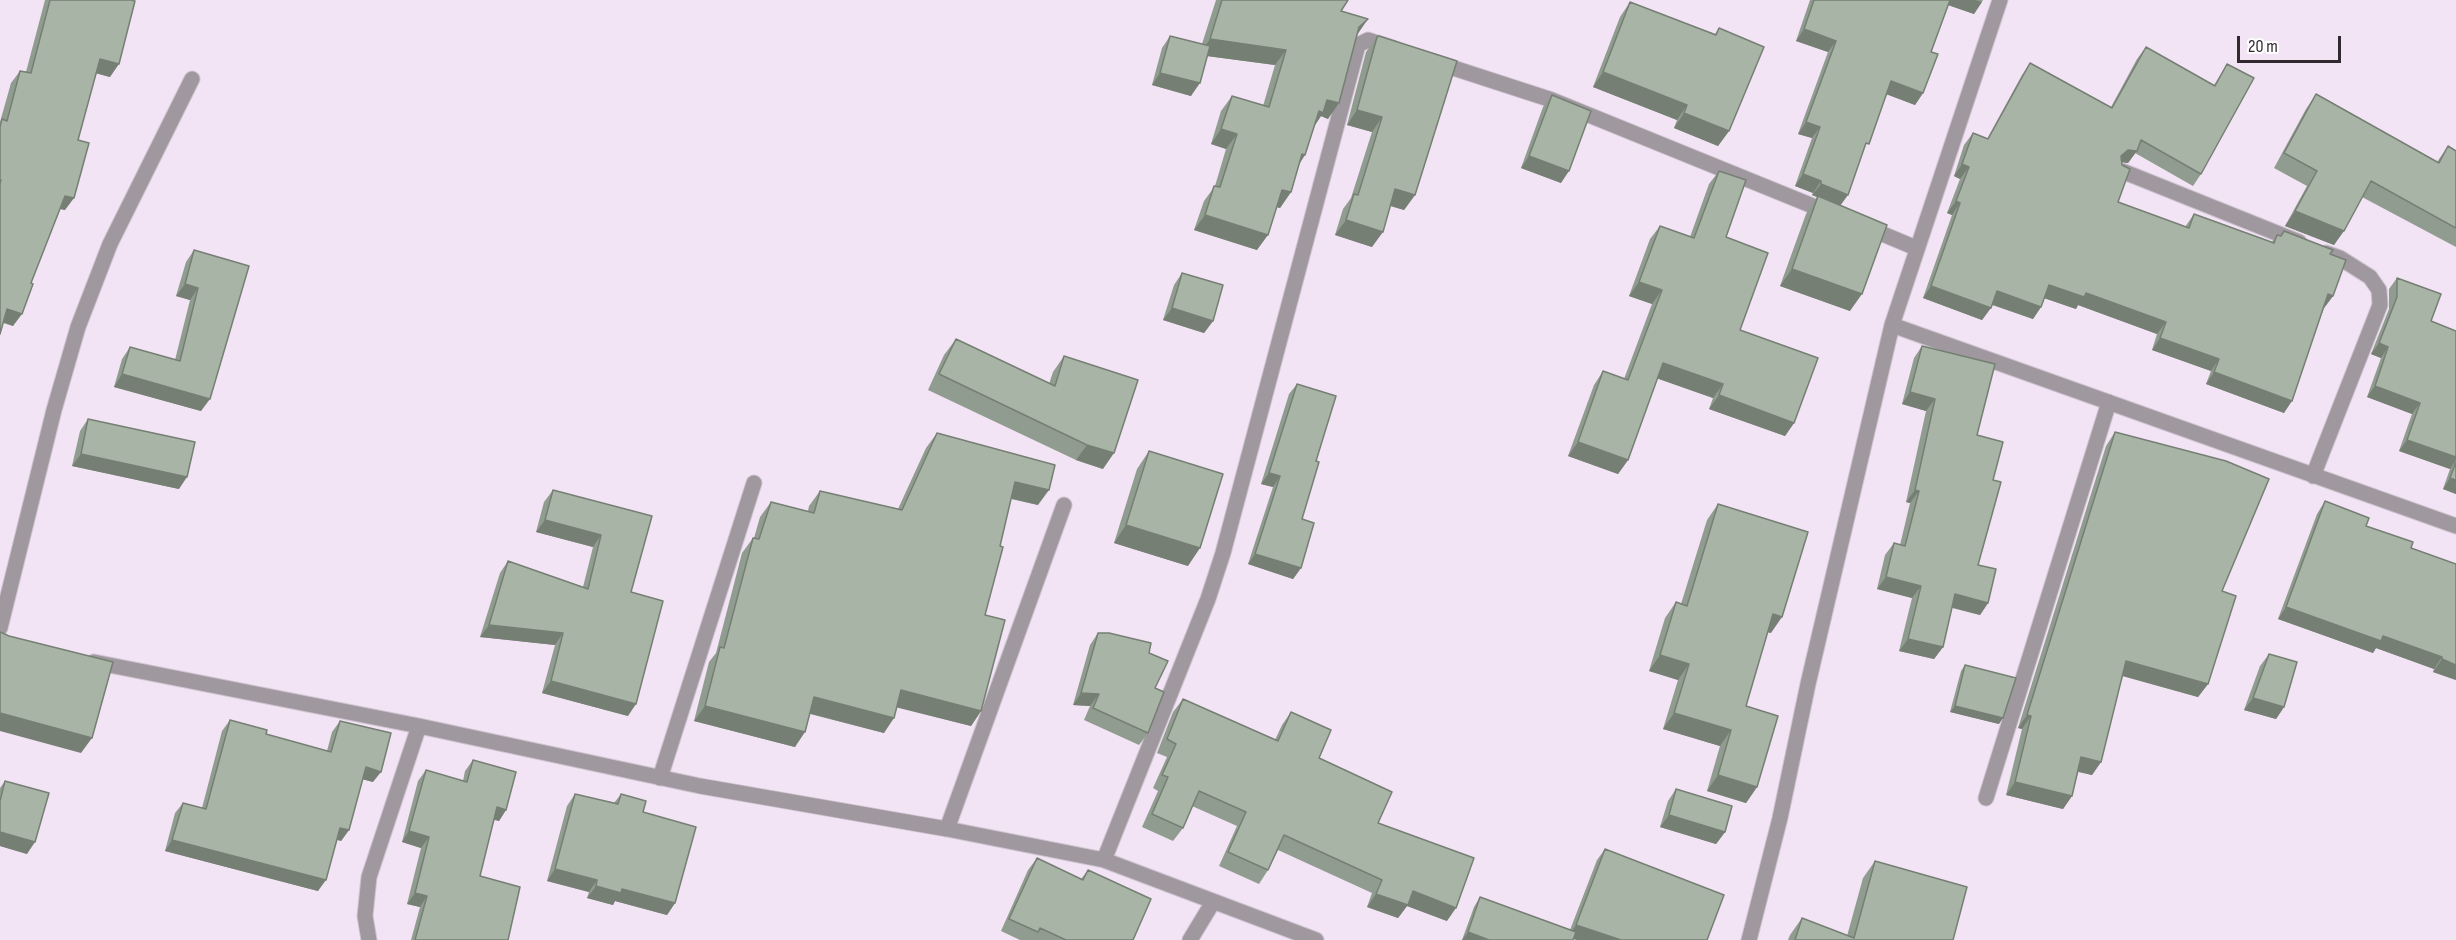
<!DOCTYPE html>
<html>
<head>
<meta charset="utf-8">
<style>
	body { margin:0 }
	#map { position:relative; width:2456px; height:940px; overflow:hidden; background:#f2e4f4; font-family:"Sofia Sans Condensed",sans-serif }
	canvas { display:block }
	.scale { position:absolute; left:2237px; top:36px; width:104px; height:27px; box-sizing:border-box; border:3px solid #302a30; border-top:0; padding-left:8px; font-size:18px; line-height:21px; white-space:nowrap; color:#302a30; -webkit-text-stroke:4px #fff; paint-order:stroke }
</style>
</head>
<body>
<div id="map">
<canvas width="2456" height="940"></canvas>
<div class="scale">20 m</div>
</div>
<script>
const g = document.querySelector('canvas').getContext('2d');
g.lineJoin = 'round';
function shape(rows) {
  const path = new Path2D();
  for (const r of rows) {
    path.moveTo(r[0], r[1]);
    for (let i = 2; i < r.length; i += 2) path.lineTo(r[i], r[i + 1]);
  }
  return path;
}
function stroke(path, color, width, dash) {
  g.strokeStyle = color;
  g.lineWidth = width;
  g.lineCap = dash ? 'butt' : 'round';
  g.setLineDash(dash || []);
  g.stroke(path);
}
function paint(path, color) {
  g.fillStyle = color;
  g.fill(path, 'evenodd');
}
const minor = shape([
	[1435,62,1552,100,1830,213],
	[2122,171,2299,242],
	[1866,227,1916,248],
	[1892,325,2000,0],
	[2313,476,2380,305,2379,290,2370,277,2340,258,2326,253],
	[0,628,54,410,78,327,110,244,192,79],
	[94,662,419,726,700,786,947,829,1104,860,1316,940],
	[660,778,754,483],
	[1986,798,2109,402],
	[947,829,1064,505],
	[1104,860,1208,599,1223,553,1358,45,1368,40,1393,48],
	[369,940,365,916,369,877,419,726],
	[1190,940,1213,902],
	[1749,940,1780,818,1808,684,1892,325,2456,526]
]);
stroke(minor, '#cfc3d1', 17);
stroke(minor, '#9f999f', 15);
paint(shape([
	[45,0,131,0,110,77,96,73,78,140,65,210,60,209,13,326,3,323,0,334,0,122,11,83,20,71,26,72],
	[1216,0,1348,0,1341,11,1357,34,1328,119,1321,116,1315,125,1299,164,1291,192,1280,208,1276,207,1257,250,1194,230,1204,201,1215,186,1226,149,1211,144,1221,111,1232,96,1263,106,1275,65,1207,56,1191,96,1152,85,1162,48,1170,36,1202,44],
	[1810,0,1983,0,1974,14,1948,5,1931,52,1923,93,1915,105,1887,94,1840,206,1850,311,1780,286,1806,214,1817,197,1812,195,1813,193,1795,186,1812,138,1798,134,1828,52,1796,41],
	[1630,2,1715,34,1719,28,1729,131,1718,146,1674,128,1677,120,1593,87,1620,17],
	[1377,37,1415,195,1404,210,1390,206,1372,247,1335,235,1343,209,1351,198,1372,132,1347,125,1366,52],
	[2146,47,2214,85,2227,64,2201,174,2193,186,2135,153,2128,163,2122,162,2118,202,2185,227,2194,214,2272,242,2277,235,2280,236,2284,231,2330,254,2333,296,2324,308,2284,413,2206,384,2211,371,2152,350,2157,334,2078,305,2076,309,2044,298,2041,307,2033,319,1992,305,1982,320,1923,298,1952,215,1947,213,1960,179,1954,176,1964,145,1973,133,1987,139,2022,75,2030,63,2111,107,2137,59],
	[2316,94,2437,162,2448,146,2456,151,2456,247,2362,197,2334,245,2285,226,2307,186,2274,168,2306,109],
	[1552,95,1561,183,1521,168,1543,107],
	[1719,171,1726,237,1740,330,1794,423,1785,436,1709,409,1713,398,1657,378,1628,460,1618,474,1568,456,1594,385,1603,371,1624,379,1652,304,1629,296,1650,239,1660,226,1690,237,1709,184],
	[194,250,249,266,201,411,114,387,122,359,130,347,175,360,190,300,176,296,186,262],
	[1182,273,1213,321,1204,333,1163,320,1174,285],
	[2397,278,2431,321,2456,331,2456,494,2443,489,2450,469,2399,451,2412,414,2367,397,2381,358,2371,354,2389,309,2389,289],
	[956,339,1049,384,1053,372,1064,356,1103,469,1076,460,928,390,944,355],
	[1922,346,1977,435,1993,480,1978,565,1988,603,1980,615,1952,608,1943,647,1934,659,1899,651,1912,598,1877,589,1885,555,1894,543,1900,545,1910,503,1906,502,1926,411,1902,404,1914,358],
	[1297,384,1316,461,1302,519,1301,568,1293,579,1248,564,1273,487,1261,484,1289,394],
	[88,419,179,489,72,466,80,431],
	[2115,432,2222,591,2208,684,2198,697,2122,676,2101,762,2092,775,2078,772,2072,796,2063,809,2006,795,2022,729,2018,728,2106,446],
	[937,433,1038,505,1011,499,1000,546,985,615,981,711,971,726,897,707,884,733,810,714,795,747,694,721,709,662,716,653,742,553,753,538,754,538,760,517,771,502,808,511,809,506,820,491,898,509,926,448],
	[1149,451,1188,566,1114,543,1137,469],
	[553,490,652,516,631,592,628,716,542,693,555,645,480,637,500,573,508,561,583,587,593,547,536,532,544,502],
	[2325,501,2366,526,2411,548,2456,564,2456,680,2433,672,2434,669,2376,648,2373,653,2278,619,2317,514],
	[1718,504,1771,633,1767,632,1746,706,1757,787,1746,803,1707,791,1720,746,1663,729,1678,680,1649,671,1665,618,1676,602,1681,604,1707,520],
	[1098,633,1149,653,1155,688,1148,733,1139,745,1084,720,1090,706,1073,705,1090,645],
	[2269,654,2284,707,2276,719,2244,710,2260,666],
	[1965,665,1999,724,1950,712,1961,671],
	[1183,699,1275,740,1282,725,1291,712,1319,758,1378,823,1447,921,1407,906,1398,918,1367,907,1372,893,1278,850,1268,870,1259,884,1219,866,1237,826,1192,806,1183,828,1173,841,1142,827,1158,791,1153,788,1167,757,1157,753,1173,712],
	[230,720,266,734,327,751,332,732,340,721,373,782,362,779,349,830,341,841,337,840,318,891,165,851,175,813,183,803,202,808,222,731],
	[473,760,506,810,499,821,494,820,480,876,508,940,411,940,420,907,407,904,421,848,402,842,418,781,426,770,463,781,465,771],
	[5,781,27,854,0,846,0,788],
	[1676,789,1725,832,1716,844,1660,827,1668,801],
	[575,794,614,803,621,794,643,812,675,903,667,915,615,901,613,905,587,898,589,892,547,881,567,806],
	[1605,849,1707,940,1577,940,1573,939,1573,940,1462,940,1474,907,1480,897,1570,930,1597,860],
	[1037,858,1081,879,1088,870,1133,940,1020,940,1001,931,1028,870],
	[1875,861,1953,940,1788,940,1790,935,1802,918,1847,936,1863,878]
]), '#909c8f');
paint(shape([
	[1948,0,1975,0,1982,2,1974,14,1945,4],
	[1368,19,1357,35,1359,27],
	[1804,29,1836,41,1828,52,1796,41],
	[1210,39,1286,50,1275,65,1199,55],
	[100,59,119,64,110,77,91,72],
	[1603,72,1687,105,1677,120,1593,87],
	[1160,73,1200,83,1191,96,1152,85],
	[1891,81,1923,93,1915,105,1883,93],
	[1327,100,1339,103,1328,119,1321,116,1313,128,1308,127],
	[1357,110,1382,117,1372,132,1347,125],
	[1684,113,1729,131,1718,146,1674,128],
	[1806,122,1820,127,1812,138,1798,134],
	[1221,129,1237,134,1226,149,1211,144],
	[2128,150,2137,151,2128,163,2120,162,2121,156],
	[1302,154,1305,155,1295,171],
	[1529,156,1569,171,1561,183,1521,168],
	[1962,164,1969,167,1960,179,1954,176],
	[1803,174,1821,181,1813,193,1795,186],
	[1821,184,1848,195,1840,206,1812,195],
	[1395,189,1415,195,1404,210,1385,204],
	[1282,190,1291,192,1280,208,1271,205],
	[65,196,74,198,65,210,56,208],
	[1956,201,1960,203,1952,215,1947,213],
	[2295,211,2344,231,2334,245,2285,226],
	[1205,215,1268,235,1257,250,1194,230],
	[1346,220,1383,232,1372,247,1335,235],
	[1792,269,1862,294,1850,311,1780,286],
	[1639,282,1662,290,1652,304,1629,296],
	[185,284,198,288,190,300,176,296],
	[2049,285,2086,293,2166,322,2157,334,2078,305,2076,309,2041,297],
	[1931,286,1991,308,1982,320,1923,298],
	[1997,291,2041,307,2033,319,1988,303],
	[2328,294,2333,296,2324,308,2320,306],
	[1172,308,1213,321,1204,333,1163,320],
	[7,309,22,314,13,326,0,321],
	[2160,338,2219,359,2211,371,2152,350],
	[2379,343,2388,347,2381,358,2371,354],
	[1663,363,1723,384,1713,398,1653,377],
	[2214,372,2292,401,2284,413,2206,384],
	[122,374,210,399,201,411,114,387],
	[2375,386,2420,403,2412,414,2367,397],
	[1910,392,1935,399,1926,411,1902,404],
	[1719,395,1794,423,1785,436,1709,409],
	[2407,440,2456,457,2456,460,2450,469,2399,451],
	[1578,442,1628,460,1618,474,1568,456],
	[1087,445,1114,453,1103,469,1076,460],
	[81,454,187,477,179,489,72,466],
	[1269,473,1280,476,1273,487,1261,484],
	[2450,478,2456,480,2456,494,2443,489],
	[1015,482,1049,490,1038,505,1005,497],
	[1915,490,1919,491,1910,503,1906,502],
	[545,520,601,535,593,547,536,532],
	[1126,525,1200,548,1188,566,1114,543],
	[1255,554,1301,568,1293,579,1248,564],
	[1886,577,1921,586,1912,598,1877,589],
	[1955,594,1988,603,1980,615,1947,606],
	[2286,607,2383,636,2442,657,2434,669,2376,648,2373,653,2278,619],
	[1773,614,1782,617,1771,633,1761,630],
	[489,625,563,633,555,645,480,637],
	[1908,639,1943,647,1934,659,1899,651],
	[1660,655,1689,664,1678,680,1649,671],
	[2442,659,2456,665,2456,680,2433,672],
	[2126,661,2208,684,2198,697,2116,674],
	[551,681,636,704,628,716,542,693],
	[901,690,981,711,971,726,891,706],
	[1081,693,1099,694,1090,706,1073,705],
	[814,697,894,718,884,733,804,712],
	[2253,698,2284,707,2276,719,2244,710],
	[705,706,805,732,795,747,694,721],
	[1955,706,2003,718,1999,724,1950,712],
	[0,713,92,738,81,753,0,731],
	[1674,713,1731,730,1720,746,1663,729],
	[2027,715,2031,716,2022,729,2018,728],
	[2081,757,2101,762,2092,775,2072,770],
	[366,767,381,772,373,782,358,778],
	[1718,775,1757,787,1746,803,1707,791],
	[2015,782,2072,796,2063,809,2006,795],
	[497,807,506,810,499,821,490,818],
	[1669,815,1725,832,1716,844,1660,827],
	[340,828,349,830,341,841,333,838],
	[409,831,429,837,421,848,402,842],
	[0,832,35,842,27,854,0,846],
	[172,840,326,880,318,891,165,851],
	[555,869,597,880,589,892,547,881],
	[596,886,622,889,675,903,667,915,615,901,613,905,587,898],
	[1413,891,1456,908,1447,921,1407,906,1398,918,1367,907,1376,894],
	[415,893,427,896,420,907,407,904],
	[1576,925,1621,940,1577,940,1568,937],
	[1468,932,1489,940,1462,940]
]), '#767f74');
const building = shape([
	[50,0,131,0,135,1,119,64,100,59,78,140,89,143,74,198,65,196,31,283,33,284,22,314,7,309,0,334,0,184,1,180,0,180,0,127,2,119,7,121,20,71,31,73,50,0],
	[1222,0,1348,0,1341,11,1368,19,1359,27,1339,103,1327,100,1323,113,1319,111,1305,155,1302,154,1291,192,1282,190,1268,235,1205,215,1214,186,1220,187,1237,134,1221,129,1232,96,1269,107,1286,50,1210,39,1222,0],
	[1814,0,1950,0,1931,52,1938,54,1923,93,1891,81,1869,144,1866,143,1848,195,1821,184,1821,181,1803,174,1820,127,1806,122,1836,41,1804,29,1814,0],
	[1630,2,1716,35,1719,28,1764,47,1729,131,1684,113,1687,105,1603,72,1630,2],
	[1170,36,1210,46,1200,83,1160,73,1170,36],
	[1379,36,1457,61,1415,195,1395,189,1383,232,1346,220,1354,194,1358,195,1382,117,1357,110,1377,37,1379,36],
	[2146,47,2215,86,2227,64,2254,78,2201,174,2141,140,2137,151,2128,150,2121,156,2122,165,2130,169,2118,202,2189,228,2194,214,2274,243,2277,235,2281,236,2284,231,2333,250,2330,254,2346,260,2333,296,2328,294,2292,401,2214,372,2219,359,2160,338,2166,322,2086,293,2084,297,2049,285,2041,307,1997,291,1991,308,1931,286,1960,203,1956,201,1969,167,1962,164,1973,133,1988,139,2030,63,2112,108,2146,47],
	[2316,94,2439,163,2448,146,2456,151,2456,228,2371,181,2344,231,2295,211,2317,171,2284,153,2316,94],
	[1552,95,1591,111,1569,171,1529,156,1552,95],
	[1719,171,1746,180,1726,237,1768,253,1740,330,1818,358,1794,423,1719,395,1723,384,1663,363,1628,460,1578,442,1603,371,1628,380,1662,290,1639,282,1660,226,1694,238,1719,171],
	[1818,196,1887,225,1862,294,1792,269,1818,196],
	[194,250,249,266,210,399,122,374,130,347,180,361,198,288,185,284,194,250],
	[1182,273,1223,285,1213,321,1172,308,1182,273],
	[2397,278,2441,294,2431,321,2456,331,2456,457,2407,440,2420,403,2375,386,2388,347,2379,343,2397,297,2397,278],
	[956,339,1055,386,1064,356,1138,380,1114,453,1087,445,939,374,956,339],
	[1922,346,1995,364,1977,435,2003,442,1993,480,2001,482,1978,565,1996,569,1988,603,1955,594,1943,647,1908,639,1921,586,1886,577,1894,543,1905,546,1919,491,1915,490,1935,399,1910,392,1922,346],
	[1297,384,1336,396,1316,461,1319,462,1302,519,1314,523,1301,568,1255,554,1280,476,1269,473,1297,384],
	[88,419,195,442,187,477,81,454,88,419],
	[2115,432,2226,461,2269,479,2222,591,2236,596,2208,684,2126,661,2101,762,2081,757,2072,796,2015,782,2031,716,2027,715,2115,432],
	[937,433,1055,465,1049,490,1015,482,1000,546,1003,547,985,615,1005,620,981,711,901,690,894,718,814,697,805,732,705,706,720,647,724,648,753,538,759,539,771,502,814,513,820,491,902,510,937,433],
	[1149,451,1223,474,1200,548,1126,525,1149,451],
	[2456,462,2456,480,2450,478,2456,462],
	[553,490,652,516,631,592,663,601,636,704,551,681,563,633,489,625,508,561,588,589,601,535,545,520,553,490],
	[2325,501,2369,518,2366,526,2413,542,2411,548,2456,564,2456,665,2442,659,2442,657,2383,636,2381,641,2286,607,2325,501],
	[1718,504,1808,532,1782,617,1773,614,1746,706,1778,716,1757,787,1718,775,1731,730,1674,713,1689,664,1660,655,1676,602,1687,606,1718,504],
	[0,632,9,636,113,662,92,738,0,713,0,632],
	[1098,633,1109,633,1151,643,1149,653,1168,661,1155,688,1164,692,1148,733,1093,708,1099,694,1081,693,1098,633],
	[2269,654,2297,662,2284,707,2253,698,2269,654],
	[1965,665,2016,678,2003,718,1955,706,1965,665],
	[1183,699,1278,741,1291,712,1331,730,1319,758,1392,792,1378,823,1474,858,1456,908,1413,891,1408,905,1376,894,1382,880,1284,835,1268,870,1228,852,1246,812,1199,791,1183,828,1152,814,1168,777,1162,775,1176,744,1167,739,1183,699],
	[230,720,267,730,266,734,331,752,340,721,391,733,381,772,366,767,349,830,340,828,326,880,172,840,183,803,206,809,230,720],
	[473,760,516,772,506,810,497,807,480,876,520,887,508,940,415,940,427,896,415,893,429,837,409,831,426,770,467,782,473,760],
	[5,781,49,793,35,842,0,832,0,801,5,781],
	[1676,789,1732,806,1725,832,1669,815,1676,789],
	[575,794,618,804,621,794,646,801,643,812,696,827,675,903,622,889,621,893,596,886,597,880,555,869,575,794],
	[1605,849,1724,895,1707,940,1621,940,1576,925,1605,849],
	[1037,858,1083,880,1088,870,1151,899,1133,940,1066,940,1040,928,1038,932,1009,919,1037,858],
	[1875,861,1967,887,1953,940,1795,940,1802,918,1854,938,1875,861],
	[1480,897,1576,932,1573,940,1489,940,1468,932,1480,897]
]);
paint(building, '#a8b5a6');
stroke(building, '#767f74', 1.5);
</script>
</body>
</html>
